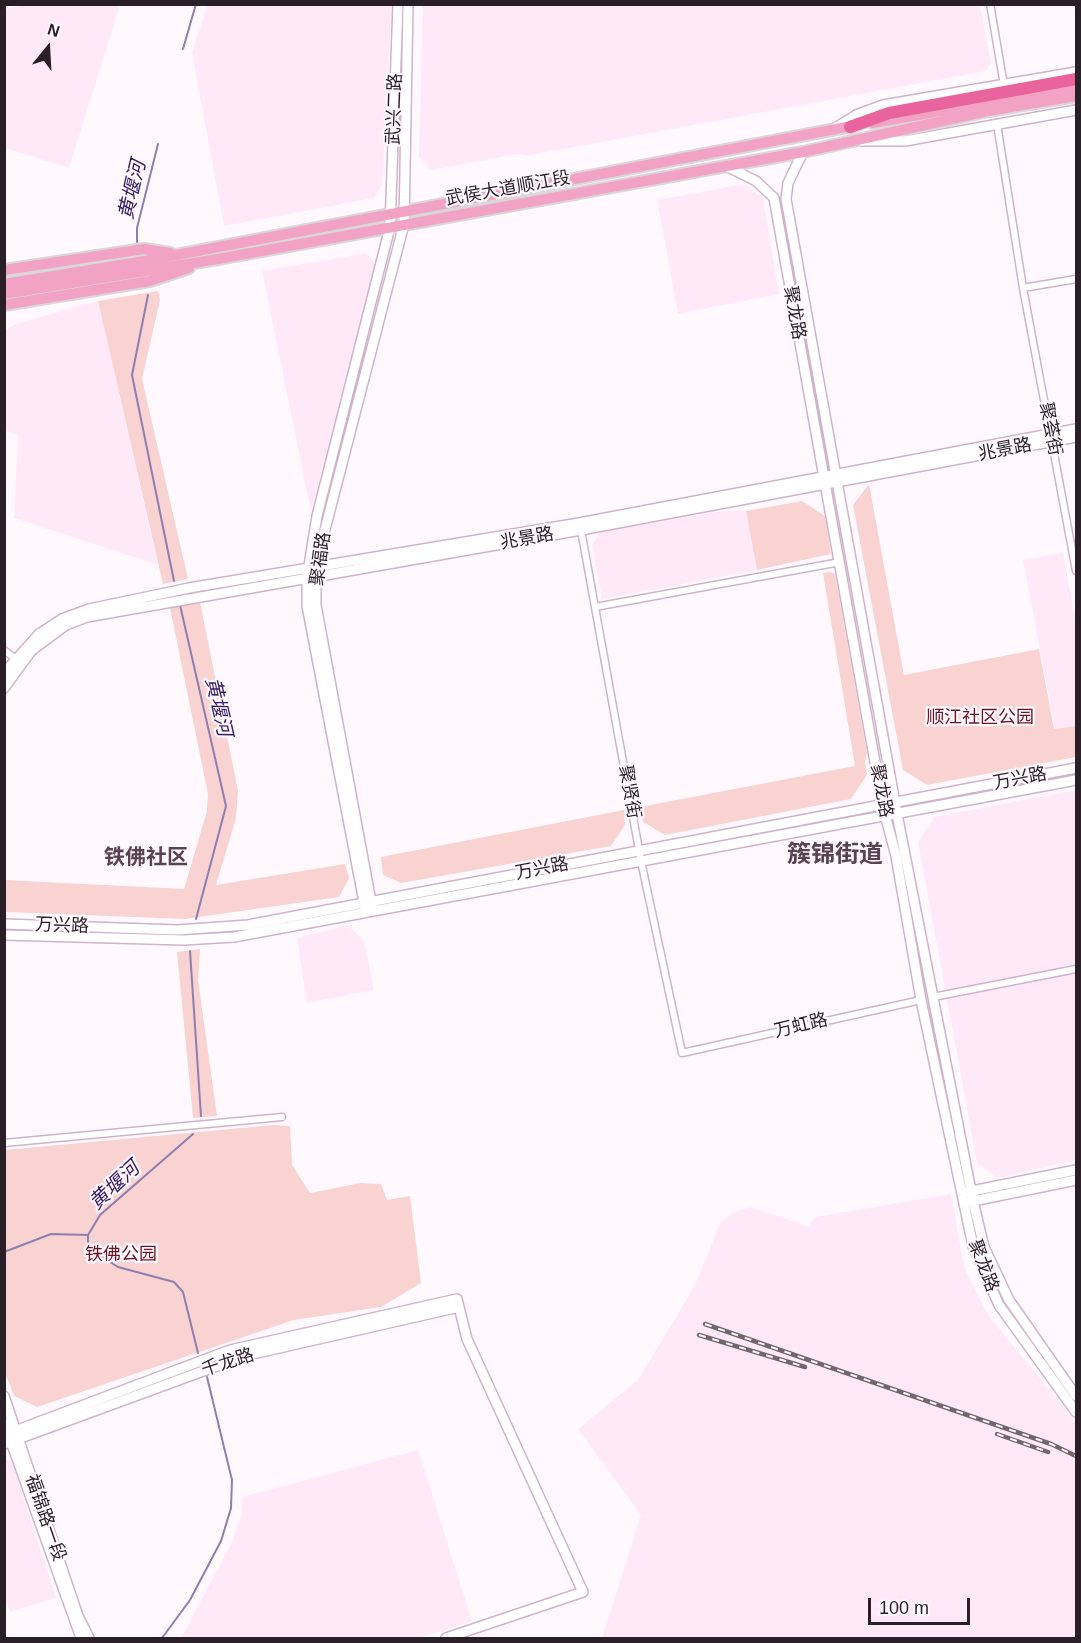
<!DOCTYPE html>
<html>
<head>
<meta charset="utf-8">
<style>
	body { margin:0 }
	#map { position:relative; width:1081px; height:1643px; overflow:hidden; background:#fff9fd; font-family:Arial,sans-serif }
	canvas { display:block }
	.frame { position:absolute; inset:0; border:6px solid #2a1f27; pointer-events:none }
	.north { position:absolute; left:18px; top:18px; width:60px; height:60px; -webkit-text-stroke:4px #fff9fd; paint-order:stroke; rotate:18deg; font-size:16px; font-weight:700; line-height:24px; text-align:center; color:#2a1f27 }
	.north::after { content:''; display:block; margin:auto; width:21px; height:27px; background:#2a1f27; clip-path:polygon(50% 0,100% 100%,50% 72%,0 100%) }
	.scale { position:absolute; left:868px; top:1598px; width:102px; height:27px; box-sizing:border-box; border:3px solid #2a1f27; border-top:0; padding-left:8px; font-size:18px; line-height:21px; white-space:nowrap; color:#2a1f27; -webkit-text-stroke:4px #fff9fd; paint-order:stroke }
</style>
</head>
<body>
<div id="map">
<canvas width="1081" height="1643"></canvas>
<div class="frame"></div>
<div class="north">N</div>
<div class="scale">100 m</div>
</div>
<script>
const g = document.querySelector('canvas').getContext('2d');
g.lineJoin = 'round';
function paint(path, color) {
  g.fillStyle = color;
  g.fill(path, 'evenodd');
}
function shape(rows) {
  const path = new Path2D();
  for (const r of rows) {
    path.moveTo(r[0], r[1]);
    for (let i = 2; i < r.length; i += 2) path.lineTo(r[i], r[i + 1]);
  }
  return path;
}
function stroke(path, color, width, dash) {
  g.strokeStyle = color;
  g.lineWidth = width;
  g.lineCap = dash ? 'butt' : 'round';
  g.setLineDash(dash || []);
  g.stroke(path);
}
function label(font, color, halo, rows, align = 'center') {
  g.font = font + ' Arial,"Noto Sans SC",sans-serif';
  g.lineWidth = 4.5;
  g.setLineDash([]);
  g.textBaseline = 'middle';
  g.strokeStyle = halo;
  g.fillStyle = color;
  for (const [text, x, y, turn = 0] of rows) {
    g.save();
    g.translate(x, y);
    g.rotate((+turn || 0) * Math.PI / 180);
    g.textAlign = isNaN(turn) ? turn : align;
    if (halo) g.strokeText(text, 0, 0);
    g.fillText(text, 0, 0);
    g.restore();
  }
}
paint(shape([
	[29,4,120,5,69,168,5,148,5,9],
	[208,5,392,5,382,185,374,198,224,226,192,53],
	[423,5,980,5,991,63,986,71,526,156,518,154,431,170,419,157],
	[744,184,763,198,779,294,678,314,657,200],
	[366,253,376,264,311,512,262,271],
	[98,301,158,565,14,518,18,435,5,431,5,330,16,324],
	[723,511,746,511,757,570,602,599,592,545,601,531],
	[1063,553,1076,624,1076,726,1055,729,1023,560],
	[1076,790,1076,1160,998,1178,977,1163,918,842,934,817],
	[347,925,364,940,374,990,307,1003,297,938],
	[951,1194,964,1267,988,1315,1076,1423,1076,1638,602,1638,641,1515,578,1429,638,1380,694,1287,720,1224,732,1213,750,1207,808,1226,815,1217],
	[418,1450,472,1621,419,1638,181,1638,232,1542,242,1513,242,1497],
	[5,1459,12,1462,56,1598,10,1612,4,1596]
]), '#ffe9f9');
paint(shape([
	[158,291,160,300,142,379,188,579,163,584,98,301],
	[869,484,904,675,1039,649,1054,729,1076,726,1076,757,927,785,903,770,853,505],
	[802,501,825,516,831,554,757,570,746,511],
	[830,572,835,574,867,753,865,762,867,775,851,799,665,835,643,822,640,807,855,766,823,573],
	[200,602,238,791,236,818,216,885,345,864,349,878,339,897,185,919,5,912,5,880,184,889,207,811,208,794,170,608],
	[624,810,625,825,611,846,401,883,383,875,381,857],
	[200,949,198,980,217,1116,193,1118,177,952],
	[273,1125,290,1126,292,1165,310,1193,361,1183,381,1184,387,1200,410,1196,421,1283,381,1307,294,1320,37,1407,14,1396,4,1370,5,1150]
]), '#f9d2d2');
stroke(shape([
	[183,49,196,4],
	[137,242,137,228,158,144],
	[148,295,132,375,174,581],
	[180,605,226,806,196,919],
	[190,951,201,1116],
	[193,1134,100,1215,88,1235,88,1248,118,1267,174,1282,183,1292,198,1353],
	[4,1252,51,1234,88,1235],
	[162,1638,190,1600,221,1541,231,1508,232,1480,207,1377]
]), '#8d7faf', 2);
const street = shape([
	[990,4,1004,85],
	[997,124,1023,288,1076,571],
	[1023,288,1076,279],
	[581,530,641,861,682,1053,921,1000],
	[595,607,840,562],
	[4,650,16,659],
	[933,997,1076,969],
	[4,1143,282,1117]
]);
const secondary = shape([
	[835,128,856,115,883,105,1076,72],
	[861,141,905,141,1076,110],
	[803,152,788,183,786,199,897,814,973,1201,984,1247,1009,1300,1076,1396],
	[726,166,756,181,774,198,883,807,896,856,921,1000,973,1246,999,1305,1076,1412],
	[4,673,39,634,62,619,89,609,189,588,579,523,1076,429],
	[4,688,31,651,66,625,87,617,581,530,1076,437],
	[365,907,307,606,307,578,317,516,390,227,398,4],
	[372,907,316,605,316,576,322,541,404,224,408,4],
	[4,924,177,930,248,925,1076,768],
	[4,935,184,940,234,937,1076,780],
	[967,1192,1076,1170],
	[968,1202,1076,1180],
	[4,1396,78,1616,89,1638],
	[4,1422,81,1638],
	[4,1435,230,1350,457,1299,467,1339,583,1592,446,1638],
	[4,1444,244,1356,459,1307]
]);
const primary = shape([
	[873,123,1076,87],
	[4,270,144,249,170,253],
	[4,284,145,261,857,125],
	[4,294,218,259,803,152,988,111,1076,96],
	[4,305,150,281,189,268]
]);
const highway = shape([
	[850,127,889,113,1076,79]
]);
stroke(street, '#d0b3c8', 9);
stroke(secondary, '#d0b3c8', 12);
stroke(primary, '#d9d7d8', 14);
stroke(highway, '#d9d7d8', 15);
stroke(street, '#fff', 6);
stroke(secondary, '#fff', 9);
stroke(primary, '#f2a2c4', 10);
stroke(highway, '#e9649c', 12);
const rail = shape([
	[705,1324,1051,1444,1076,1456],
	[699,1335,805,1367],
	[997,1434,1048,1452]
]);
stroke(rail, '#70676d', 4.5);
stroke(rail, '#fff9fd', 2, [7]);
label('18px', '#2a1f27', '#fff9fd', [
	["武兴二路",395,109,-88],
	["武侯大道顺江段",508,189,-10],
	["聚龙路",794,313,80],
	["聚荟街",1050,429,79],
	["兆景路",1005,450,-11],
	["兆景路",527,539,-10],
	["聚福路",321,559,-82],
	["万兴路",1020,779,-11],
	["聚龙路",881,791,79],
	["聚贤街",629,792,80],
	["万兴路",542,869,-11],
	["万兴路",62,926,2],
	["万虹路",801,1026,-13],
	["聚龙路",983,1266,69],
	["千龙路",228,1363,-18],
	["福锦路一段",45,1518,71]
]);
label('18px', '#6e1323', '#fff9fd', [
	["顺江社区公园",980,718],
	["铁佛公园",121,1255]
]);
label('italic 20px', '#351a65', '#fff9fd', [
	["黄堰河",133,190,-77],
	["黄堰河",218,707,77],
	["黄堰河",115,1186,-43]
]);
label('bold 21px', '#5a4254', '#fff9fd', [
	["铁佛社区",146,858]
]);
label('bold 24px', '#5a4254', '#fff9fd', [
	["簇锦街道",835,855]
]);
</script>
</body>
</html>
